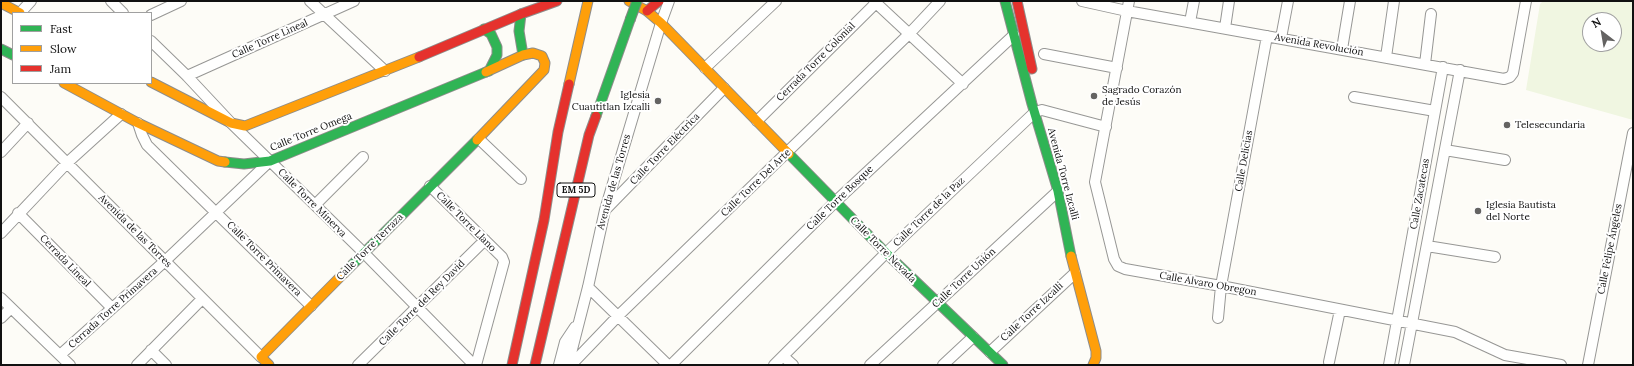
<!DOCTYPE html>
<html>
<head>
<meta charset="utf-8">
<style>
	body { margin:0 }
	#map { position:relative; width:1634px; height:366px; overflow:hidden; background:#fdfcf7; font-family:Lora,serif }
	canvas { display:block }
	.frame { position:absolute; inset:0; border:2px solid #111; pointer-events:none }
	.legend { position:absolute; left:12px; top:12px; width:140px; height:72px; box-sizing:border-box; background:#fff; border:1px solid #a0a0a0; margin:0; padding:5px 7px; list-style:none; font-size:12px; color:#111 }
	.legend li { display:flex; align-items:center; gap:8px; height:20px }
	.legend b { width:20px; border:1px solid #a0a0a0 }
	.north { position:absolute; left:1582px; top:12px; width:40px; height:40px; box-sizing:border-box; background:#fff; border:1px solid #a0a0a0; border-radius:50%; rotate:329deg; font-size:11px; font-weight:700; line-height:16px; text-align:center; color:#111 }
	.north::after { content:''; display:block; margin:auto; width:14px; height:18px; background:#646362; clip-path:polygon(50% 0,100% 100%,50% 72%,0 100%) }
</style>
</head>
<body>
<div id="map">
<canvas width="1634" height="366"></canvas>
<div class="frame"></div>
<ul class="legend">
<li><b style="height:5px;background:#30b455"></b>Fast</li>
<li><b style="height:5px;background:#ff9f0a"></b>Slow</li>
<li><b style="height:5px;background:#e5322d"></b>Jam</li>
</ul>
<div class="north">N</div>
</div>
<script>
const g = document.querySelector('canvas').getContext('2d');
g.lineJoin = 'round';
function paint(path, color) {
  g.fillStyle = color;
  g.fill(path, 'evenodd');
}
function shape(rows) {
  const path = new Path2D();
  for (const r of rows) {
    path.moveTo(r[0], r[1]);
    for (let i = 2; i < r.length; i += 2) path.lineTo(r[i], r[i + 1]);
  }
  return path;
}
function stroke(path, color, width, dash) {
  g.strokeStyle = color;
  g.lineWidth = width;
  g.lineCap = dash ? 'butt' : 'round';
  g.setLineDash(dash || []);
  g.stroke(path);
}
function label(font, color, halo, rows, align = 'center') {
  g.font = font + ' Lora,serif';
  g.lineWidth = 4;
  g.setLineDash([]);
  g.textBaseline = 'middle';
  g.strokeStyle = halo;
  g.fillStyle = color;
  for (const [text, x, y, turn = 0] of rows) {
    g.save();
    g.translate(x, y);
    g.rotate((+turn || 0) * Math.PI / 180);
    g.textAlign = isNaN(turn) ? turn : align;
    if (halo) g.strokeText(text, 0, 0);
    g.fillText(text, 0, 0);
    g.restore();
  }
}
paint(shape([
	[1543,1,1633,1,1633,120,1526,90,1540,4],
	[1590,20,1614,20,1614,44,1590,44]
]), '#f0f6e1');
const street = shape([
	[111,1,123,13],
	[310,1,385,71],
	[874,1,963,84],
	[1082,1,1127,11,1504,79,1510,77,1513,73,1526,1],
	[1129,1,1095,182,1114,259,1118,266,1125,269,1221,286,1455,332,1505,355,1561,365],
	[20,13,31,1],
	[151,15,181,1],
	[1190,22,1194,1],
	[1225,28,1229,1],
	[1281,38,1288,1],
	[151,41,187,76,231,123,364,253,474,365],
	[1342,49,1350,1],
	[1044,54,1117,68],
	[1386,57,1394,1],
	[1425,64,1431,14],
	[705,68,776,1],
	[187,76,354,1],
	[1,97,261,357],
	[1354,97,1435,111],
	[757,121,876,3],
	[138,123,142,135,147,145,311,306],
	[479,139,521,179],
	[1445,150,1505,160],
	[1,152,28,123],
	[430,186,502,257,504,262,476,365],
	[315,205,363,157],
	[607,208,724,88],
	[18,213,112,308],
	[1,233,67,163,121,114],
	[1427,246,1495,257],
	[588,287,668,365],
	[1,298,70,365],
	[1,318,11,308],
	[1218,318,1221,286,1267,36],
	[151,350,166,365],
	[990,352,1075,273],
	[60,355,165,261,270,161],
	[783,356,793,365],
	[1329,362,1340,310],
	[137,365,202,299],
	[358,365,485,240],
	[559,365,565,342,575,327],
	[568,365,588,287,605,210,661,23,669,1],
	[571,365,618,316,909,34,940,1],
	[671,365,835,202,1014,35],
	[774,365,886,253,1035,112,1042,110,1106,127],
	[870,365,1058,191],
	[943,365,973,337],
	[1389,365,1443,67],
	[1404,365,1460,70],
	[1588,365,1633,133]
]);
const fast = shape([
	[1005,1,1032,104,1058,191,1071,256],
	[521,14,519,31,523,55],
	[484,29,491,34,497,47,497,55,489,71],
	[1,49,13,55],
	[596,116,630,20],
	[789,154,886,253,1003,365],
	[225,162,244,164,270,161,486,72],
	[344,273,477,140]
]);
const slow = shape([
	[629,1,647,11,661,23,789,154],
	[1,3,20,13],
	[151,82,231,123,245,126,419,57],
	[64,83,138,123,218,161,225,162],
	[569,84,588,1],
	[477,140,544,70,545,63,542,56,533,53,523,55,486,72],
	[1071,256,1096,351,1096,358,1093,365],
	[269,365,261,357,344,273]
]);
const jam = shape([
	[1017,1,1032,69],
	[647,11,659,1],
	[419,57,521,14,557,1],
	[512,365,544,220,558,132,569,84],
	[535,365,589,135,596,116]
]);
stroke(street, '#979795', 12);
stroke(fast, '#8e8d8b', 11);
stroke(slow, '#8e8d8b', 11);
stroke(jam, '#8e8d8b', 11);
stroke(street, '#fffffe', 10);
stroke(fast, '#30b455', 9);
stroke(slow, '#ff9f0a', 9);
stroke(jam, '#e5322d', 9);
const fastBridge = shape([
	[630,20,637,1]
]);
stroke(fastBridge, '#858482', 11, []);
stroke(fastBridge, '#30b455', 9);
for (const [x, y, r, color] of [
	[1094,96,4,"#646362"],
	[658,101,4,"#646362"],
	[1507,125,4,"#646362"],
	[1478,211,4,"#646362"]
]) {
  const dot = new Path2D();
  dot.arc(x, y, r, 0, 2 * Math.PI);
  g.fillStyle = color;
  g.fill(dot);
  stroke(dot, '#fff', 1.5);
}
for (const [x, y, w] of [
	[576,190,38]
]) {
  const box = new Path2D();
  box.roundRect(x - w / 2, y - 7, w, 14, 3);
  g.fillStyle = '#fff';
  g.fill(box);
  stroke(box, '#111', 1);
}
label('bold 9px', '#111', null, [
	["EM 5D",576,190]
]);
label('10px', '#111', '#fff', [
	["Calle Torre Lineal",270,39,-24],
	["Avenida Revolución",1319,45,10],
	["Cerrada Torre Colonial",816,62,-45],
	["Calle Torre Omega",311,132,-22],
	["Calle Torre Eléctrica",665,149,-46],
	["Calle Delicias",1244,161,-80],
	["Avenida Torre Izcalli",1063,174,75],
	["Avenida de las Torres",614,182,-74],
	["Calle Torre Del Arte",756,183,-44],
	["Calle Zacatecas",1420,194,-80],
	["Calle Torre Bosque",840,198,-44],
	["Calle Torre Minerva",312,203,45],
	["Calle Torre de la Paz",929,212,-44],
	["Calle Torre Llano",466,222,45],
	["Avenida de las Torres",135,231,45],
	["Calle Torre Terraza",370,247,-45],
	["Calle Felipe Ángeles",1610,249,-79],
	["Calle Torre Nevada",883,250,45],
	["Calle Torre Primavera",264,259,45],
	["Cerrada Lineal",65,261,46],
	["Calle Torre Unión",964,278,-43],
	["Calle Alvaro Obregon",1208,284,10],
	["Calle Torre del Rey David",422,303,-45],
	["Cerrada Torre Primavera",113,308,-42],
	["Calle Torre Izcalli",1032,312,-43]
]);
label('10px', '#111', '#fff', [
	["Sagrado Corazón",1102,90],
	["de Jesús",1102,102],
	["Iglesia",650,95,"right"],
	["Cuautitlan Izcalli",650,107,"right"],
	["Telesecundaria",1515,125],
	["Iglesia Bautista",1486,205],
	["del Norte",1486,217]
], 'left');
</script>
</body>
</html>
